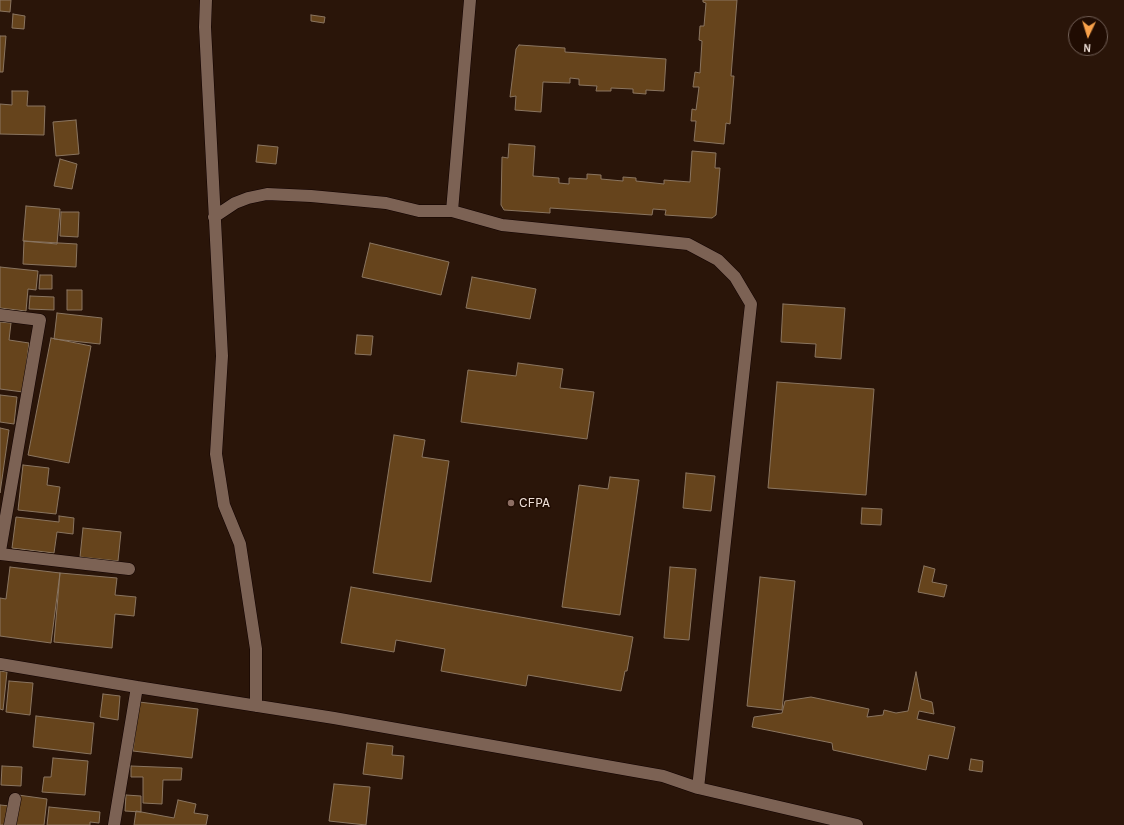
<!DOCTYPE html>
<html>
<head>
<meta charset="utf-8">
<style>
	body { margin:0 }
	#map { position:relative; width:1124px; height:825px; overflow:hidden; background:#2a1509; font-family:Karla,sans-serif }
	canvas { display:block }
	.north { position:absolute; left:1068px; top:16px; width:40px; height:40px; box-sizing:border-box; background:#200c02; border:1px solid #736158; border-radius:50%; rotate:184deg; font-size:11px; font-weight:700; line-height:16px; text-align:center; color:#efe0d8 }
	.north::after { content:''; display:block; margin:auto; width:14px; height:18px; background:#f8a14a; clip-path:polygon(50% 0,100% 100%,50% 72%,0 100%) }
</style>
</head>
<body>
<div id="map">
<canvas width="1124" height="825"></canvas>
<div class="north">N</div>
</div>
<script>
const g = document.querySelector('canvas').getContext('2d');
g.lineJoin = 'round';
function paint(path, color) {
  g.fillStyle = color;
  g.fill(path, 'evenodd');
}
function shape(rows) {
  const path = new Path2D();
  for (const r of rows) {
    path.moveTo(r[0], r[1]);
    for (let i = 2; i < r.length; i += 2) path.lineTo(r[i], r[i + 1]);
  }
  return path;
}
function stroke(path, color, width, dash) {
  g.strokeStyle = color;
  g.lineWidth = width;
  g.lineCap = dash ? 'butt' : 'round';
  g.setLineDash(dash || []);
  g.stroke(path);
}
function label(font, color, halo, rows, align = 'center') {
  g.font = font + ' Karla,sans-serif';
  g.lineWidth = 3;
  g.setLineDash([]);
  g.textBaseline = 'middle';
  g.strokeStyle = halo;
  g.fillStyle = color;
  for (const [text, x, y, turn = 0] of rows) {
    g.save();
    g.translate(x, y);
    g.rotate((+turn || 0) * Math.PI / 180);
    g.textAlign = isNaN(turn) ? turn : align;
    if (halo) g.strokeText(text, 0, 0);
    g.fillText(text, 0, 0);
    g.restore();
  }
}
const building = shape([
	[0,0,11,0,10,12,0,11,0,0],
	[703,0,737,0,731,76,734,76,730,124,726,123,724,144,694,141,696,121,691,121,692,109,696,110,699,87,693,87,695,72,700,73,702,41,699,40,700,26,704,26,706,3,703,2,703,0],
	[13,14,25,16,24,29,12,28,13,14],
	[311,15,325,17,324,23,311,21,311,15],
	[0,36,6,36,3,72,0,72,0,36],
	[519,45,565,48,565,52,666,59,664,91,646,90,646,94,633,93,633,89,611,88,611,91,596,91,597,86,579,85,579,79,570,78,570,83,543,82,541,112,515,110,516,96,510,97,516,49,519,45],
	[12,91,28,91,27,106,45,106,44,135,0,134,0,104,12,105,12,91],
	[76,120,79,154,56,156,53,122,76,120],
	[509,144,535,146,533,176,559,178,559,183,569,184,569,178,587,179,587,174,601,175,601,179,623,181,623,177,636,178,636,181,664,184,664,180,690,182,692,151,716,153,715,168,720,168,716,215,712,218,665,215,666,210,653,209,652,215,550,208,550,213,504,210,501,205,502,157,508,158,509,144],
	[258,145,278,147,276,164,256,162,258,145],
	[60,159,77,164,72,189,54,186,60,159],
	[26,206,60,209,57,244,23,241,26,206],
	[61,212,79,212,78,237,60,236,61,212],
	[24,241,77,244,76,267,23,264,24,241],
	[370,243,449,262,441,295,362,277,370,243],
	[0,267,38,271,36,290,28,289,26,311,0,308,0,267],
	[40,275,52,275,52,289,39,289,40,275],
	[472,277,536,289,530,319,466,308,472,277],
	[67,290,82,290,82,310,67,310,67,290],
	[30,296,54,297,54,310,29,309,30,296],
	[783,304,845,308,841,359,815,357,816,344,781,342,783,304],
	[57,313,102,318,100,344,54,339,57,313],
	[0,322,11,323,9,340,29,343,23,392,0,389,0,322],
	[357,335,373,336,371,355,355,354,357,335],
	[51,338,91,346,69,463,28,455,51,338],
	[518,363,563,369,560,388,594,392,587,439,461,422,468,370,516,376,518,363],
	[777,382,874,389,866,495,768,488,777,382],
	[0,395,17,397,14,424,0,422,0,395],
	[0,428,9,430,0,493,0,428],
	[394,435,425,440,422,457,449,461,431,582,373,573,394,435],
	[23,465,49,468,47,485,60,487,56,514,18,510,23,465],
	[686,473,715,476,711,511,683,508,686,473],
	[610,477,639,480,620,615,562,607,579,485,608,489,610,477],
	[862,508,882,509,881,525,861,524,862,508],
	[59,516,74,518,73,534,57,532,54,553,12,548,16,517,59,522,59,516],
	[83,528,121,532,118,561,80,557,83,528],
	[924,566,935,569,932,582,947,585,944,597,918,592,924,566],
	[10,567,60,573,51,643,0,636,0,598,6,599,10,567],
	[670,567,696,569,689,640,664,638,670,567],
	[60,573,117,578,115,595,136,597,134,616,115,614,112,648,54,642,60,573],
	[760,577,795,581,782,710,747,706,760,577],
	[351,587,633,637,627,671,625,671,621,691,528,675,526,686,441,671,445,649,396,640,394,652,341,643,351,587],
	[0,671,7,672,3,710,0,709,0,671],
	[916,672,921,699,932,702,934,714,919,711,917,719,955,727,948,759,929,755,926,770,833,750,832,743,752,727,754,717,782,713,785,701,811,697,869,709,867,717,883,715,884,710,896,713,908,711,916,672],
	[9,681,33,683,30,715,6,712,9,681],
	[103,694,120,696,118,720,100,717,103,694],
	[139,702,198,709,192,758,133,751,139,702],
	[36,716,94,723,91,754,33,747,36,716],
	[367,743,393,746,392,755,404,756,402,779,363,774,367,743],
	[53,758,88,761,85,795,42,792,44,777,51,777,53,758],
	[971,759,983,761,982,772,969,770,971,759],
	[2,766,22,767,21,786,1,785,2,766],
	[131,766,182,768,181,780,163,780,162,804,143,803,143,777,131,777,131,766],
	[334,784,370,787,366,825,329,821,334,784],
	[18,795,47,799,44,825,15,825,18,795],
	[126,795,141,796,141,812,125,811,126,795],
	[178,800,196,804,194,813,208,815,206,825,134,825,136,811,174,818,178,800],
	[0,805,10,806,8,825,0,825,0,805],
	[49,807,100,812,99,823,90,822,90,825,47,825,49,807]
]);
paint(building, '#66441c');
stroke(building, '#8a7560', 1);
const minor = shape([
	[206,0,205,27,222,356,216,454,224,505,240,544,256,649,256,706],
	[452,211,502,225,688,244,718,260,735,277,751,304,698,788],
	[214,217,235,203,248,198,267,194,311,196,386,203,419,211,452,211,470,0],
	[0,315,40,320,0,551],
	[0,554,129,569],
	[0,664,137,687,114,825],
	[137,687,334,718,663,776,698,788,857,825],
	[10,825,15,799]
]);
stroke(minor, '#110200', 13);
stroke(minor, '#7c6254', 12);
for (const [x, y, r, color] of [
	[511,503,4,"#8d6e63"]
]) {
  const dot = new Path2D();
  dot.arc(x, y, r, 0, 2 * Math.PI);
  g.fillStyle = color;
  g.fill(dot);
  stroke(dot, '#200c02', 1.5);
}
label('14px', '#efe0d8', '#200c02', [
	["CFPA",519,503]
], 'left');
</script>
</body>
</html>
